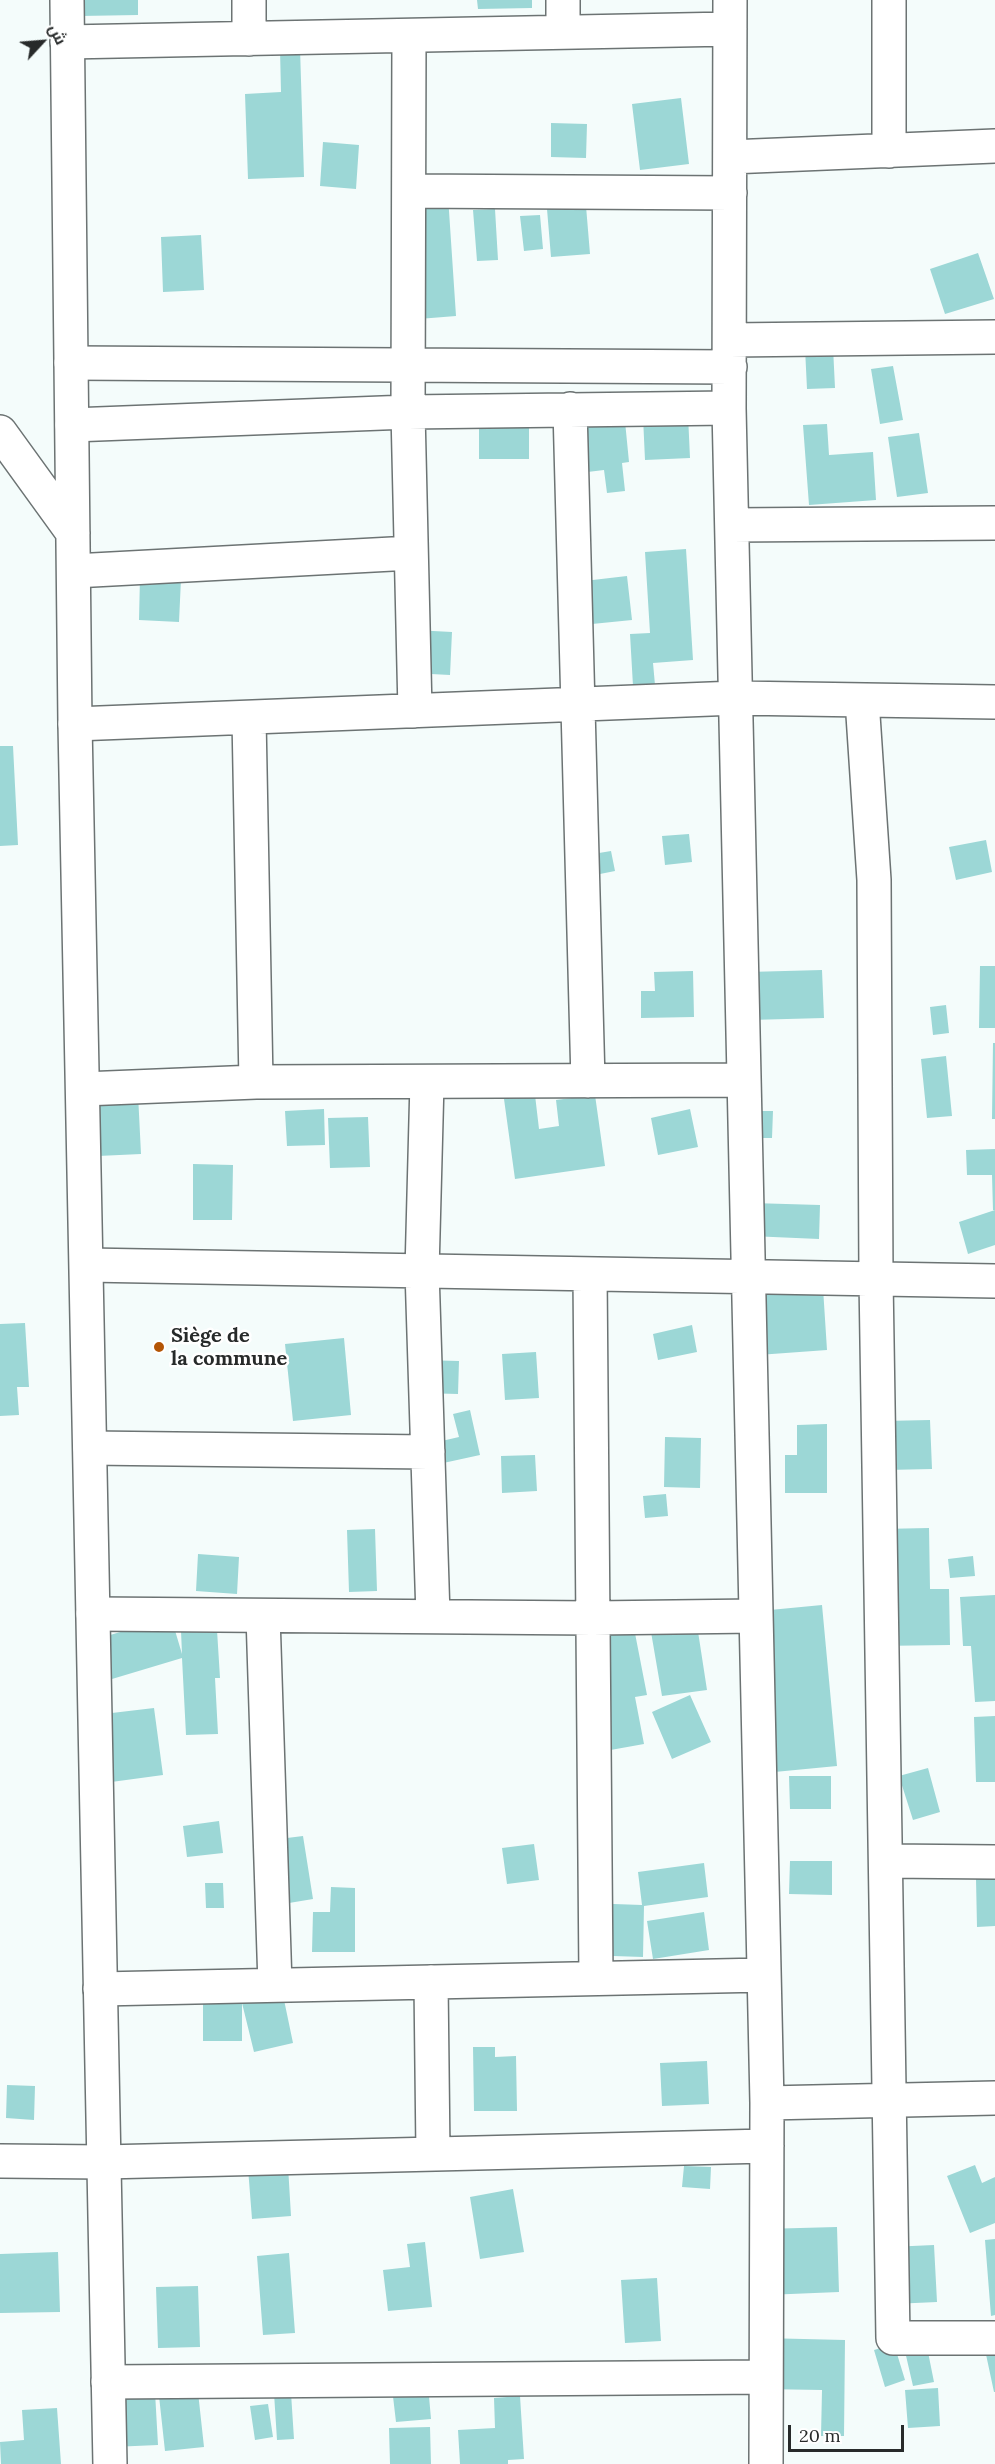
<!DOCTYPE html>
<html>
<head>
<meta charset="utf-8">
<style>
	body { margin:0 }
	#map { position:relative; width:995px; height:2464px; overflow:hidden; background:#f4fcfb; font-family:Lora,Cairo,serif }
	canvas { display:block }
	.north { position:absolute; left:12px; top:12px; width:60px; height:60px; -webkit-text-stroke:4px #fff; paint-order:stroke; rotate:64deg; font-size:16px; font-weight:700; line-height:24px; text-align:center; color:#272a2a }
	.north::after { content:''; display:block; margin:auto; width:21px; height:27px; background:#272a2a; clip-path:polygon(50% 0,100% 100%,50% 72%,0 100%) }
	.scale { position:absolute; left:788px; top:2425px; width:116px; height:27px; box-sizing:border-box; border:3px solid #272a2a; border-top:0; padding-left:8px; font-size:18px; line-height:21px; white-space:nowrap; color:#272a2a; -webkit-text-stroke:4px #fff; paint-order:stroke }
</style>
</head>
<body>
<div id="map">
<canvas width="995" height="2464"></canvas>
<div class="north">ش</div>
<div class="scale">20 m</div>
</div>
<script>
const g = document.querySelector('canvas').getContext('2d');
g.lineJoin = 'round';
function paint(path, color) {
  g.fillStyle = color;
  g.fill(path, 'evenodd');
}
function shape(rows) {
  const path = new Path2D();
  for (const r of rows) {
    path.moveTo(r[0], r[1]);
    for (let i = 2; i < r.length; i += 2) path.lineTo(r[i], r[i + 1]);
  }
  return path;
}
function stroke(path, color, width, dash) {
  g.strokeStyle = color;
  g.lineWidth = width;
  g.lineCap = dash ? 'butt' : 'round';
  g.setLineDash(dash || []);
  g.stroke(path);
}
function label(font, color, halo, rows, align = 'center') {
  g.font = font + ' Lora,serif';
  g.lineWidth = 5;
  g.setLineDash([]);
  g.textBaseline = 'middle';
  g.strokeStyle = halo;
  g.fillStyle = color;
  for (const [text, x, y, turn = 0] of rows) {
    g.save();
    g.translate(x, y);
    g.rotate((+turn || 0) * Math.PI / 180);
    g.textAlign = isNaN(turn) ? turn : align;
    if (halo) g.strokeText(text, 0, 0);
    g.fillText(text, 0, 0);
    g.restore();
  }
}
paint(shape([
	[80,0,138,0,138,15,80,16],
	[477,0,532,0,532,8,478,9],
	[300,48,304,177,248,179,245,94,281,92,280,49],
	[681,98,689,164,640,170,632,104],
	[551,123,587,124,586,158,551,157],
	[323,142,359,145,356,189,320,186],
	[448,196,456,316,406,320,421,198],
	[586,206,590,254,551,257,547,209],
	[495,209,498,260,477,261,473,210],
	[540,215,543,249,524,251,520,216],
	[201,235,204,290,163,292,161,237],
	[978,253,994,299,945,314,930,269],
	[833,347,835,388,807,389,805,348],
	[893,366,903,420,880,424,871,369],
	[623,401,629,462,622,463,625,491,607,493,604,470,571,474,563,407],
	[479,405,529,406,529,459,479,459],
	[688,415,690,458,645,460,643,417],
	[827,424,829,455,873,452,876,500,809,505,803,425],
	[919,433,928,493,897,497,888,437],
	[686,549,693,660,653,663,655,685,633,686,630,634,650,633,645,552],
	[627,576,632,620,572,626,567,583],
	[140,577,181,579,179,622,139,620],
	[414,630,452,632,450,675,412,673],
	[0,746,13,746,18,845,0,846],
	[689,834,692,862,665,865,662,836],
	[986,840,992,872,956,880,949,847],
	[611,851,615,871,585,877,581,856],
	[980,966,995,966,995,1028,979,1028],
	[822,970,824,1018,750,1020,748,972],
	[693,971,694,1017,641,1018,641,991,655,991,654,972],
	[946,1005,949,1033,933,1035,930,1007],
	[993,1043,995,1043,995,1119,992,1119],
	[946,1056,952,1116,927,1118,921,1059],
	[138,1094,141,1154,98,1156,95,1096],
	[535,1095,539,1129,559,1126,556,1100,595,1095,605,1166,515,1179,504,1099],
	[324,1109,325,1145,287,1146,285,1111],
	[690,1109,698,1147,658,1155,651,1118],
	[750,1111,773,1111,772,1138,749,1138],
	[368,1117,370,1167,330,1168,328,1118],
	[995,1149,995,1210,993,1210,992,1175,967,1175,966,1150],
	[193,1164,233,1165,232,1220,193,1220],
	[752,1203,820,1205,819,1239,750,1236],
	[995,1210,995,1245,968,1254,959,1222],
	[823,1288,827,1350,758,1355,754,1292],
	[25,1323,29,1387,17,1387,19,1415,0,1416,0,1324],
	[692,1325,697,1352,658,1360,653,1334],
	[344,1338,351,1415,293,1421,285,1344],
	[536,1352,539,1398,505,1400,502,1354],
	[421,1360,459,1361,458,1394,420,1393],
	[470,1410,480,1455,425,1467,420,1446,459,1437,453,1414],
	[930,1420,932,1469,886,1470,884,1421],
	[827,1424,827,1493,785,1493,785,1455,797,1455,797,1425],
	[665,1437,701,1438,700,1488,664,1487],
	[535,1455,537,1491,502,1493,501,1456],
	[666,1494,668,1516,645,1518,643,1496],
	[929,1528,930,1589,949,1589,950,1645,877,1646,881,1529],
	[375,1529,377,1591,349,1592,347,1530],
	[198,1554,239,1557,237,1594,196,1591],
	[973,1556,975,1576,950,1578,948,1559],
	[995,1595,995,1701,975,1702,971,1646,963,1646,960,1597],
	[822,1605,837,1766,764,1773,749,1612],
	[171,1617,182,1654,181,1631,217,1630,220,1678,215,1678,218,1734,186,1735,182,1658,112,1679,100,1638],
	[633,1623,647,1695,635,1697,644,1744,605,1751,595,1630],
	[697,1625,707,1690,662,1696,651,1632],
	[690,1695,711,1742,672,1759,652,1712],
	[154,1708,163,1775,104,1783,95,1715],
	[995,1716,995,1782,976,1782,974,1717],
	[928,1768,940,1812,913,1820,899,1776],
	[789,1776,831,1776,831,1809,790,1809],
	[219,1821,223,1853,187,1857,183,1826],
	[303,1836,313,1899,265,1907,279,1839],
	[534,1844,539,1880,507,1884,502,1848],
	[790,1861,832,1861,832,1895,789,1894],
	[704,1863,708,1897,644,1906,643,1957,584,1955,585,1903,642,1905,638,1872],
	[995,1878,995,1926,977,1927,976,1879],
	[205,1883,223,1883,224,1908,206,1908],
	[331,1887,355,1888,355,1952,312,1952,313,1912,330,1912],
	[704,1912,709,1950,653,1959,647,1921],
	[203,1994,242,1994,242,2041,203,2041],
	[283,1995,293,2043,254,2052,242,2003],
	[473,2047,495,2047,495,2057,516,2056,517,2111,474,2111],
	[707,2061,709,2104,662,2106,660,2063],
	[7,2085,35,2086,34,2120,6,2118],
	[975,2165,982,2183,995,2177,995,2223,970,2233,947,2176],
	[288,2166,291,2216,252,2219,248,2168],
	[684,2166,711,2167,710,2189,682,2187],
	[513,2189,524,2252,480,2259,470,2197],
	[837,2227,839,2292,766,2295,763,2229],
	[995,2239,995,2315,991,2316,985,2240],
	[425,2242,432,2307,388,2311,383,2270,410,2267,407,2244],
	[934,2245,937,2302,893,2304,890,2247],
	[58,2252,60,2312,0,2313,0,2254],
	[289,2253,295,2333,263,2335,257,2256],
	[657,2278,661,2341,625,2343,621,2280],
	[198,2286,200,2347,158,2348,156,2287],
	[762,2338,845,2340,844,2436,821,2436,822,2390,761,2389],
	[926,2342,934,2382,913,2386,904,2347],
	[995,2343,995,2392,994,2392,984,2345],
	[894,2344,905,2380,885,2387,874,2350],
	[428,2385,431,2419,396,2422,392,2388],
	[938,2388,940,2426,908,2428,905,2390],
	[155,2392,158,2445,112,2447,109,2395],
	[198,2392,204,2447,165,2451,159,2396],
	[274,2393,291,2393,294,2439,277,2440],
	[520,2396,524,2459,508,2460,508,2464,460,2464,458,2430,495,2428,494,2398],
	[268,2404,273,2437,255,2440,250,2406],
	[57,2408,61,2464,1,2464,0,2442,24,2440,22,2410],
	[430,2427,431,2464,390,2464,389,2428]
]), '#9cd7d6');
const street = shape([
	[730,0,729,408,767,2103,766,2464],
	[563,32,563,0],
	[409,36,408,412,415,711],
	[249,39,249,0],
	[67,42,730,29],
	[889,151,889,0],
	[730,157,995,146],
	[409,191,730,193],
	[730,340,995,337],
	[71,363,730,367],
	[570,409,588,1081],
	[72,425,408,412,729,408],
	[732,525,995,523],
	[74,571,411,553],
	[862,700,874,880,876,1279,893,2338,995,2338],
	[249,718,256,1082],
	[75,724,736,698,995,702],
	[427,1082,422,1271,433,1616],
	[83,1089,256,1082,744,1080],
	[87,1265,995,1281],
	[590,1274,596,1978],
	[90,1448,428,1452],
	[93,1614,593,1618,756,1616],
	[263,1616,275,1985],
	[886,1861,995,1862],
	[431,1982,433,2154],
	[100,1989,764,1975],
	[767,2103,995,2098],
	[0,2161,104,2162,767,2146],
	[108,2382,766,2377]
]);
const secondary = shape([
	[67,0,75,724,110,2464],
	[0,432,73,533]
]);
stroke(street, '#6c7373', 36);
stroke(secondary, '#6c7373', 36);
stroke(street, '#fff', 33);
stroke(secondary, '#fff', 33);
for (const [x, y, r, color] of [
	[159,1347,6,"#b35505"]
]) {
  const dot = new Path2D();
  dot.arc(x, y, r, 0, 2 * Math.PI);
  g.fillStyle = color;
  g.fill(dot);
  stroke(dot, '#fff', 2);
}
label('bold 20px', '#272a2a', '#fff', [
	["Siège de",171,1336],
	["la commune",171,1359]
], 'left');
</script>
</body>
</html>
